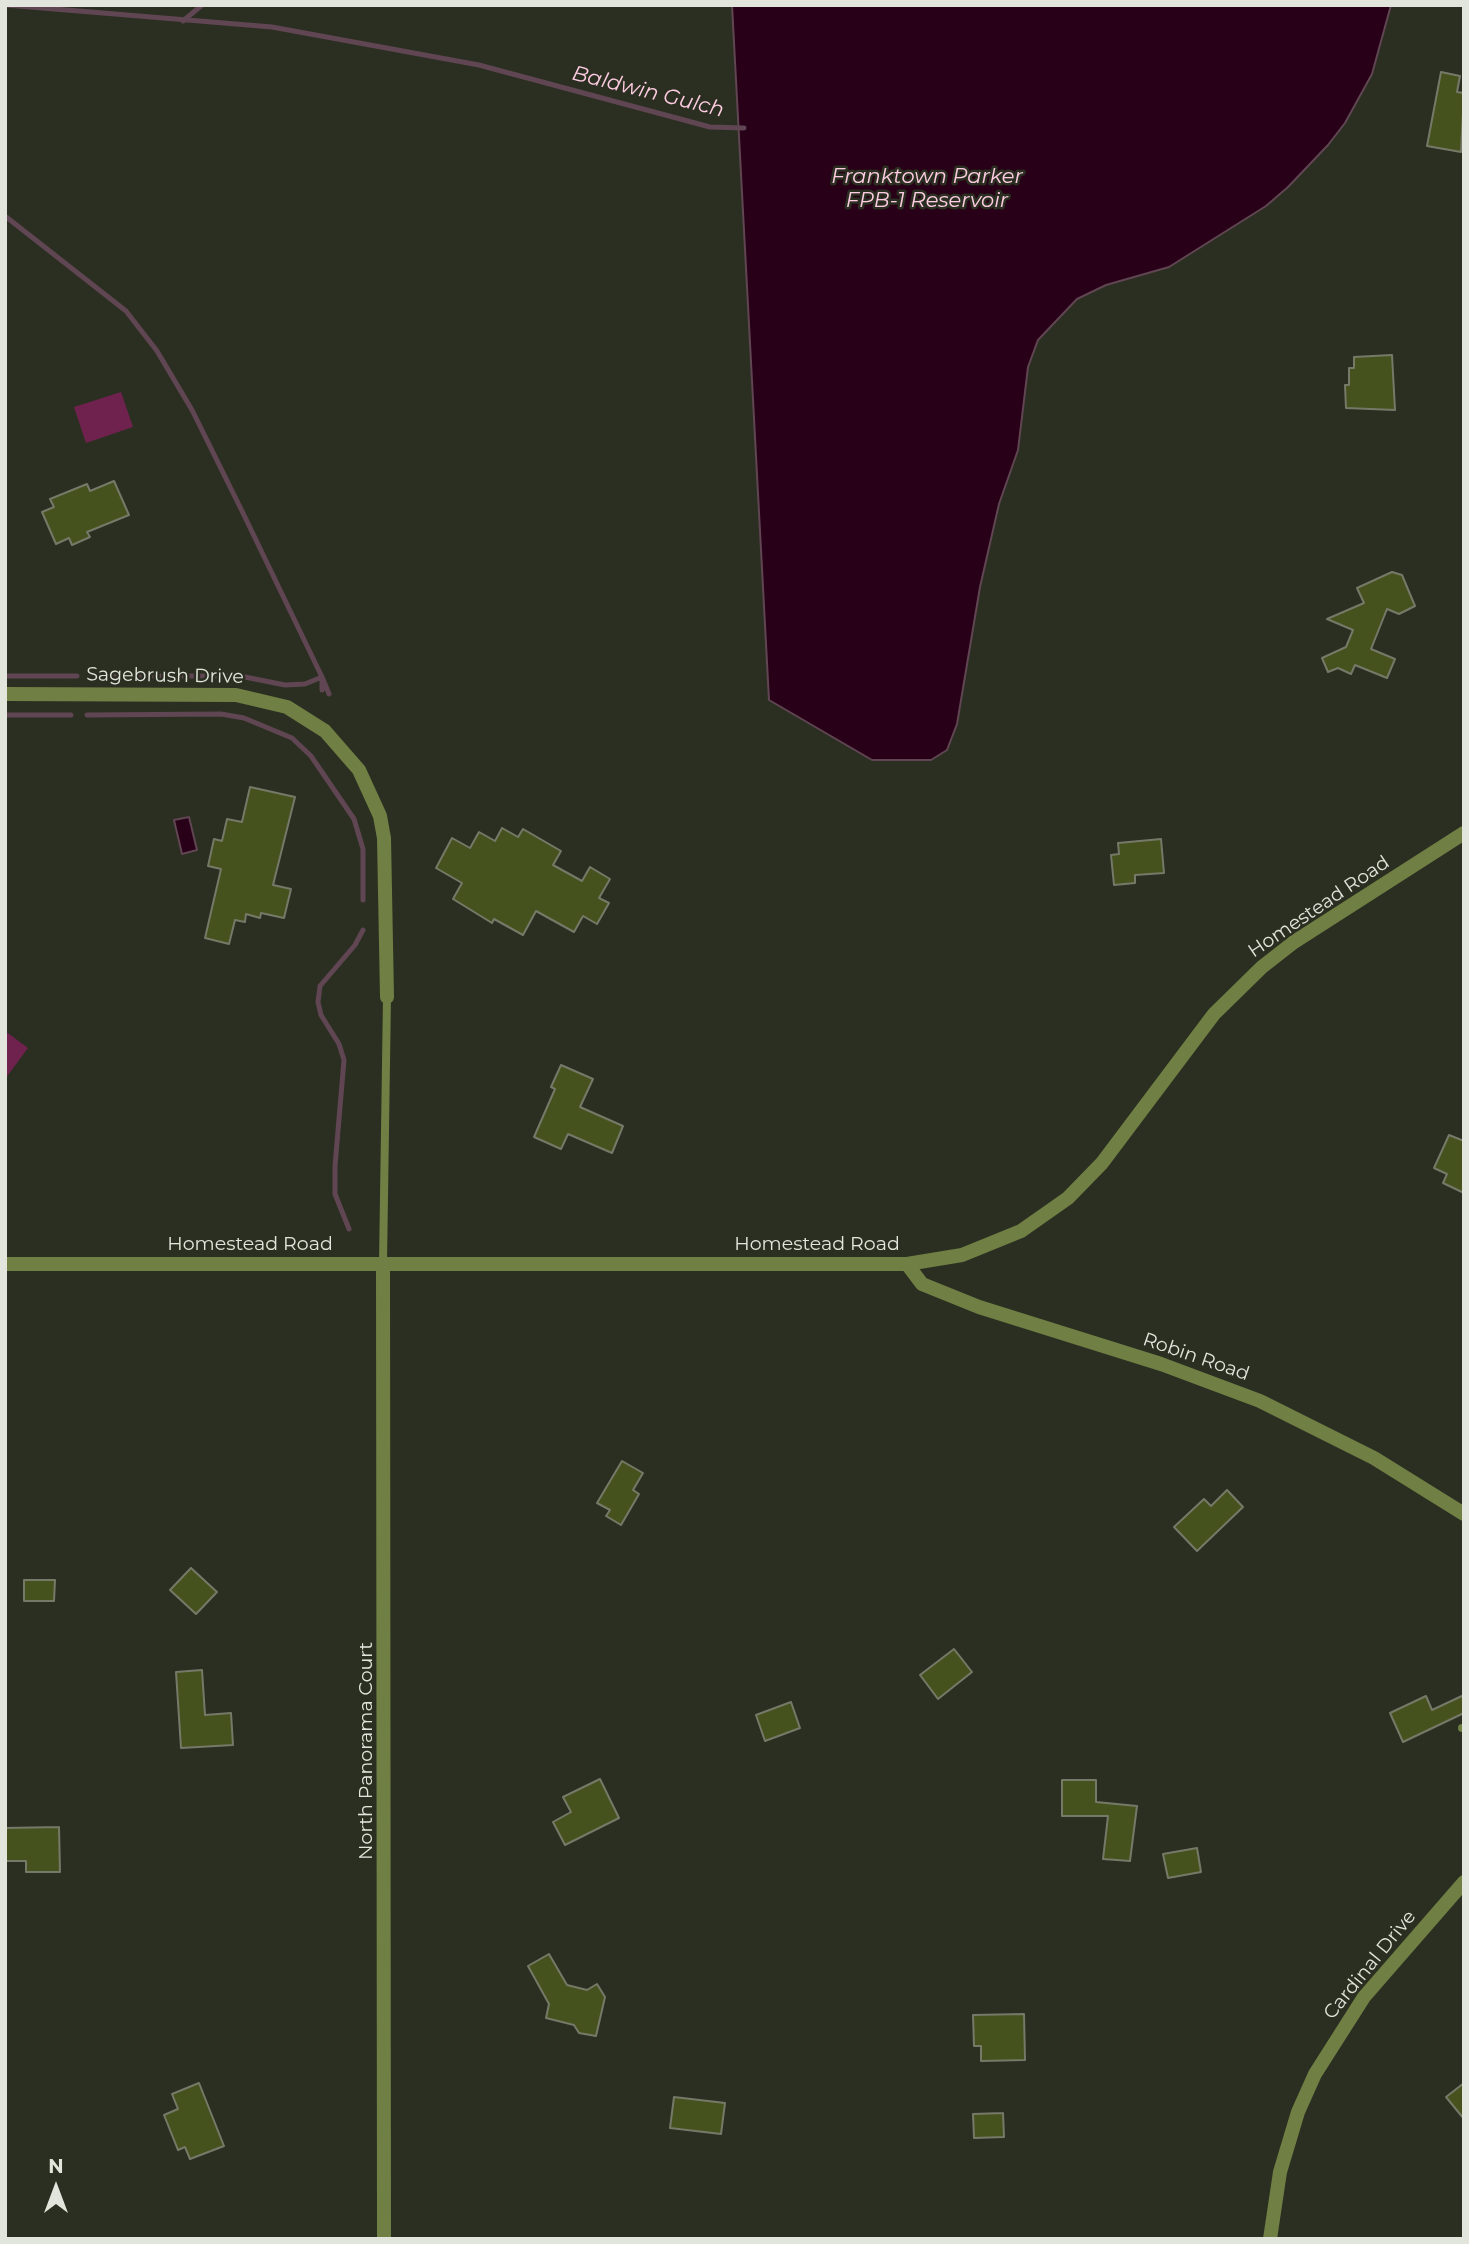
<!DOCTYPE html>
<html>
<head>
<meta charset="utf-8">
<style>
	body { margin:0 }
	#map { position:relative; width:1469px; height:2244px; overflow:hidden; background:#2b2f21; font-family:Montserrat,sans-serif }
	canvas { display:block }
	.frame { position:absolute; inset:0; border:7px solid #e2e5db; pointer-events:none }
	.north { position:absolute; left:21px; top:2153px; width:70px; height:70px; -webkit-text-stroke:5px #2b2f21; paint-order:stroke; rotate:0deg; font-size:19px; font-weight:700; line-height:28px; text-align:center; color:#e2e5db }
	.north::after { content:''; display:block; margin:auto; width:24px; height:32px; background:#e2e5db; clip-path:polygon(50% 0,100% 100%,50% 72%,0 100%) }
</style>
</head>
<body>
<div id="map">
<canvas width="1469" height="2244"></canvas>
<div class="frame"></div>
<div class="north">N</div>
</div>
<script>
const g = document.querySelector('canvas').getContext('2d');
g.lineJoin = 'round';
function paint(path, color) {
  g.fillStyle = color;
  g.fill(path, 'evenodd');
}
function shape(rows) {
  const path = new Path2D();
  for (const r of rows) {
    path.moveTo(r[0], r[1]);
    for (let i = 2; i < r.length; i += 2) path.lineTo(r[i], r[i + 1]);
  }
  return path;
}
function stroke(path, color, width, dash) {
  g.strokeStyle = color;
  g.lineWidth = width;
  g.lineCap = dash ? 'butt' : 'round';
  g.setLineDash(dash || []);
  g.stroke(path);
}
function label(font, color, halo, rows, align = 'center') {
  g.font = font + ' Montserrat,sans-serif';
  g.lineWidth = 5;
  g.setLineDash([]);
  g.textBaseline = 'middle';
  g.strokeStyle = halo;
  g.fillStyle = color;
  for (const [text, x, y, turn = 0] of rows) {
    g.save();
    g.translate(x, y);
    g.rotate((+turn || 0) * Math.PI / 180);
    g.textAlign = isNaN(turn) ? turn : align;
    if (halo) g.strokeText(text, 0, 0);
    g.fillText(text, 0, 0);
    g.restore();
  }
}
paint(shape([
	[121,392,133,427,86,443,74,407],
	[5,1031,28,1048,5,1079]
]), '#70224e');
const water = shape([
	[732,5,1391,5,1372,74,1345,123,1328,145,1288,187,1266,206,1169,267,1106,285,1077,299,1038,340,1028,367,1018,450,999,504,980,587,957,724,947,750,931,760,872,760,769,700,732,5],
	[189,817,197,850,182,854,174,820,189,817]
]);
paint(water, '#280017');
stroke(water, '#604552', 2);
stroke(shape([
	[6,5,272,27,479,65,710,127,744,128],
	[183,21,202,5],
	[5,216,126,311,157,351,192,410,242,511,322,677,322,690],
	[5,676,77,676],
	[96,676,240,676,285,685,305,684,322,677,329,694],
	[5,715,71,715],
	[87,715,221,714,244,718,292,738,311,756,354,819,363,849,363,900],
	[349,1229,335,1194,335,1166,344,1060,339,1044,321,1015,318,1002,320,986,355,945,363,930]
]), '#604552', 5);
const building = shape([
	[1441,72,1460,76,1457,92,1464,93,1461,152,1427,146,1441,72],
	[1392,355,1395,410,1346,408,1345,385,1349,385,1349,368,1354,368,1354,357,1392,355],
	[114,481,129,515,87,532,90,537,72,545,69,538,56,544,42,512,54,507,50,499,87,484,90,491,114,481],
	[1392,572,1402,575,1415,606,1399,614,1387,609,1371,649,1395,659,1387,678,1355,665,1351,674,1338,668,1328,672,1322,658,1346,647,1353,630,1327,619,1364,603,1357,588,1392,572],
	[250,787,295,797,273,885,291,889,284,918,261,913,260,918,246,914,245,922,235,920,229,944,205,938,221,869,208,866,214,839,222,841,227,819,242,822,250,787],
	[502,828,518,837,523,829,561,851,553,865,582,881,590,867,610,879,599,898,609,903,597,924,583,916,574,932,536,911,523,935,494,919,492,923,453,899,462,883,436,868,452,838,470,848,479,832,495,841,502,828],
	[1161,839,1164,873,1135,875,1135,883,1114,885,1111,855,1119,854,1118,843,1161,839],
	[561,1065,593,1079,580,1107,623,1126,612,1153,568,1134,561,1149,534,1137,555,1089,551,1087,561,1065],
	[1449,1135,1464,1141,1464,1193,1443,1183,1447,1174,1434,1168,1449,1135],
	[622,1461,643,1473,633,1490,639,1494,621,1525,606,1516,610,1510,597,1503,622,1461],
	[1227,1490,1243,1507,1197,1551,1174,1527,1204,1499,1211,1506,1227,1490],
	[191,1568,217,1592,196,1614,170,1590,191,1568],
	[24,1580,55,1580,54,1601,24,1601,24,1580],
	[954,1649,972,1672,938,1699,920,1675,954,1649],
	[202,1670,205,1715,231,1713,233,1745,181,1748,176,1672,202,1670],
	[1464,1695,1464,1713,1403,1742,1390,1713,1426,1696,1432,1710,1464,1695],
	[791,1702,800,1728,765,1741,756,1715,791,1702],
	[600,1779,619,1818,565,1845,553,1822,571,1812,563,1797,600,1779],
	[1062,1780,1096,1780,1096,1802,1137,1806,1130,1861,1103,1859,1108,1816,1062,1816,1062,1780],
	[59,1827,60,1872,26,1872,26,1861,5,1861,5,1828,59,1827],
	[1197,1848,1201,1872,1168,1878,1163,1854,1197,1848],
	[549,1954,567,1985,587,1990,597,1984,605,1997,596,2036,579,2033,574,2025,546,2018,549,2004,528,1966,549,1954],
	[1024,2014,1025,2060,981,2061,981,2046,974,2046,973,2015,1024,2014],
	[199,2083,224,2146,190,2159,185,2147,178,2150,164,2115,178,2109,172,2094,199,2083],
	[1464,2083,1464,2119,1446,2097,1464,2083],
	[674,2097,725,2103,721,2134,670,2128,674,2097],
	[1003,2113,1004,2137,974,2138,973,2114,1003,2113]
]);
paint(building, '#46521d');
stroke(building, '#747968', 2);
stroke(shape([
	[383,1263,387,997],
	[1462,1728,1464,1728]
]), '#707f44', 8);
stroke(shape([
	[5,694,236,695,287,707,325,731,359,770,380,816,384,838,387,997],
	[383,1263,384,2239],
	[5,1264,907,1264,962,1255,1021,1231,1068,1198,1102,1163,1214,1014,1262,967,1294,942,1464,833],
	[907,1264,922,1284,979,1307,1161,1364,1260,1401,1374,1458,1464,1514],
	[1270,2239,1280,2172,1298,2112,1315,2074,1364,1997,1464,1882]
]), '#707f44', 14);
label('19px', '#e2e5db', '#2b2f21', [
	["Sagebrush Drive",165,676,1],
	["Homestead Road",1319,907,-34],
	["Homestead Road",250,1244],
	["Homestead Road",817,1244],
	["Robin Road",1196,1357,19],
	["North Panorama Court",366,1751,-90],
	["Cardinal Drive",1370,1965,-51]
]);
label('italic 21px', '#ffcde3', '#2b2f21', [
	["Baldwin Gulch",648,92,14],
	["Franktown Parker",927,177],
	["FPB-1 Reservoir",927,201]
]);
</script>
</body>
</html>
